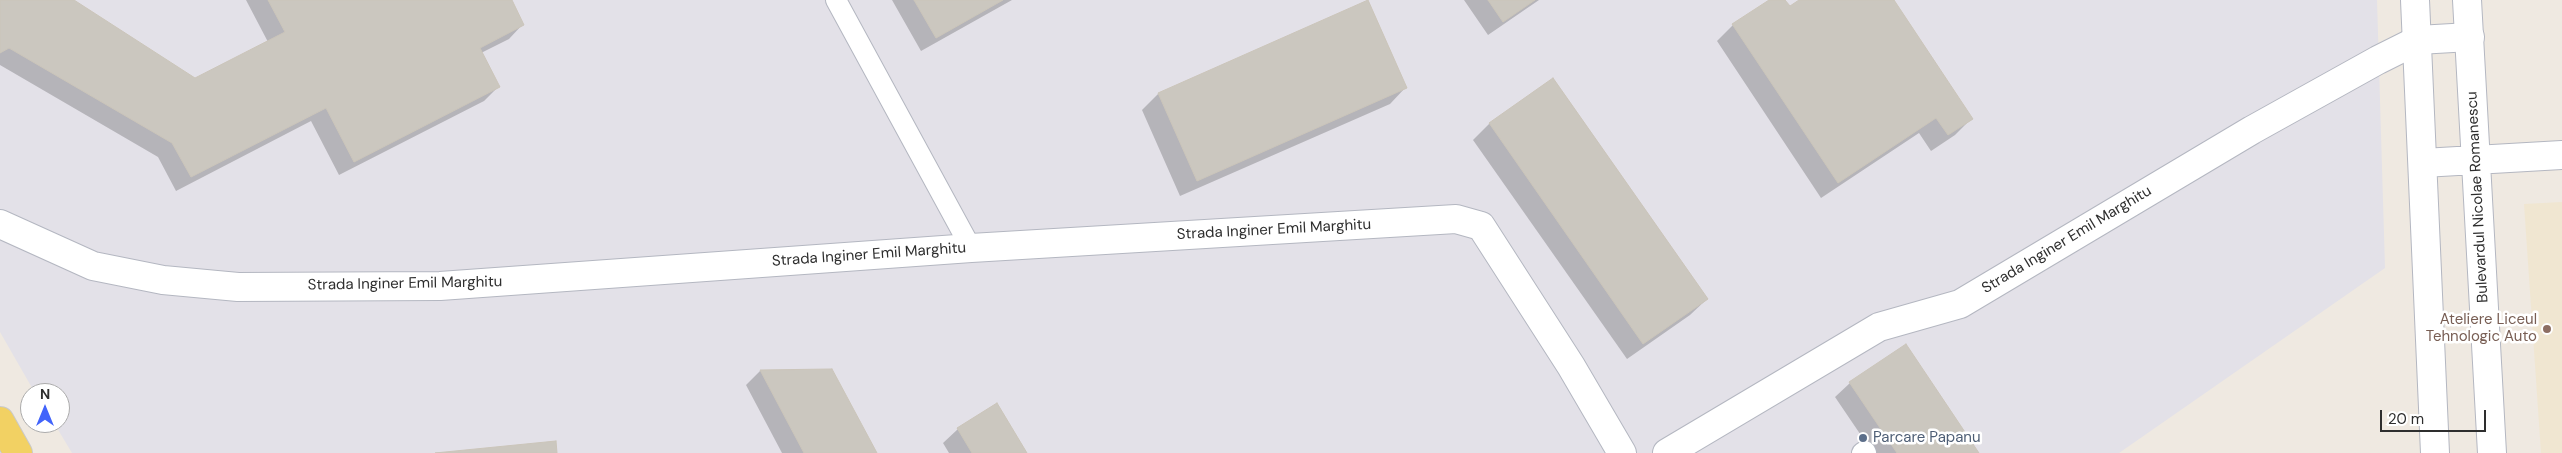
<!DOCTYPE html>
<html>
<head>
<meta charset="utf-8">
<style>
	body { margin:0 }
	#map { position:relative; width:2562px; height:453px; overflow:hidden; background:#efe9e1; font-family:"DM Sans",sans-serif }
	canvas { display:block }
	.north { position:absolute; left:20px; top:383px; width:50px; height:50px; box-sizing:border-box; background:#fff; border:1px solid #ababab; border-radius:50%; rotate:0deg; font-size:14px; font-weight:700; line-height:20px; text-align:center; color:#2e2e2e }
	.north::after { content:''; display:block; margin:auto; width:18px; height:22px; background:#4264fb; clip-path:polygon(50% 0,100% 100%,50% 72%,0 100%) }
	.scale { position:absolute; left:2380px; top:410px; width:106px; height:22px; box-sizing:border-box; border:2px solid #2e2e2e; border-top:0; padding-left:6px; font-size:15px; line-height:18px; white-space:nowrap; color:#2e2e2e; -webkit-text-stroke:4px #fff; paint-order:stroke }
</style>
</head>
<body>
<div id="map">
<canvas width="2562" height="453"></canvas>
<div class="north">N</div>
<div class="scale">20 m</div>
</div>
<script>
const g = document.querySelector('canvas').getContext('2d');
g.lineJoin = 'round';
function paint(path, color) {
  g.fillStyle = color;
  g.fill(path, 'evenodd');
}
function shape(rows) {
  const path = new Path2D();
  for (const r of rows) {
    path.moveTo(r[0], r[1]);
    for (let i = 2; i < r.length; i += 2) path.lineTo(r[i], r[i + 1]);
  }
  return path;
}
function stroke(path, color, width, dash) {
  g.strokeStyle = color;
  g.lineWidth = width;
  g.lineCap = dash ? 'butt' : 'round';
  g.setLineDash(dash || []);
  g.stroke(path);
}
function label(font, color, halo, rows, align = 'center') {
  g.font = font + ' "DM Sans",sans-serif';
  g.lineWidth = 5;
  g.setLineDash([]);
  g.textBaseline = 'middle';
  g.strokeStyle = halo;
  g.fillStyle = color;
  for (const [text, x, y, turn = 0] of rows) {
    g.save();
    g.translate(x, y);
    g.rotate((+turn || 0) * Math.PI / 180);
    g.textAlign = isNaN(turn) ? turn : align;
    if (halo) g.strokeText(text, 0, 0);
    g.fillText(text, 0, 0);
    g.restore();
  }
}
paint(shape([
	[0,0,2377,0,2385,268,2119,453,72,453,54,423,60,423,60,393,35,393,0,332]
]), '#e3e1e8');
paint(shape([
	[2562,202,2562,453,2541,453,2524,204]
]), '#f0e6d1');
paint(shape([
	[0,0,72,0,195,80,268,42,246,0,510,0,523,24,509,39,481,53,498,87,484,101,339,175,311,121,176,191,158,157,0,65],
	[892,0,1012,0,921,51],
	[1464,0,1539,0,1488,35],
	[1771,0,1784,0,1789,8,1801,0,1892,0,1971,119,1955,135,1931,151,1919,133,1821,198,1717,41,1733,25],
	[1368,1,1406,87,1390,104,1180,196,1142,110,1158,94],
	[1553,79,1707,299,1690,315,1627,359,1473,140,1489,124],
	[1905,346,1977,453,1873,453,1835,397,1850,383],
	[831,370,875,453,782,453,746,385,760,371],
	[958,429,1026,453,949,453,943,443]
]), '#0003');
const building = shape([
	[0,0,74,0,195,78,285,32,268,0,512,0,524,25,480,48,500,87,354,162,326,108,191,177,172,143,9,48,0,53,0,0],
	[914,0,1003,0,936,38,914,0],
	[1368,0,1407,88,1197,181,1158,93,1368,0],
	[1488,0,1535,0,1503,22,1488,0],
	[1769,0,1785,0,1790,6,1799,0,1894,0,1973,119,1948,135,1936,118,1838,183,1732,24,1769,0],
	[1553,78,1708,299,1643,344,1489,123,1553,78],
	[1906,344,1979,453,1897,453,1849,382,1906,344],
	[832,369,877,453,804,453,760,370,832,369],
	[997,403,1027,453,972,453,957,428,997,403],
	[556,441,557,453,435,453,556,441]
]);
paint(building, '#cbc7bf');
stroke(building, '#cbc5ba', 1);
const lane = shape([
	[836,0,971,248],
	[1862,453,1865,451,1866,453]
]);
const street = shape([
	[0,224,93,266,163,280,238,287,440,286,971,248,1456,219,1481,226,1571,366,1622,453],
	[1667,453,1879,327,1960,304,2252,130,2378,60,2418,40,2470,37]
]);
const secondary = shape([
	[2415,0,2435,453],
	[2467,0,2492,453],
	[2423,163,2562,155]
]);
const primary = shape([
	[0,421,18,453]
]);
stroke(lane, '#b4b7c1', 22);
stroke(street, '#b4b7c1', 30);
stroke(secondary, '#b4b7c1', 30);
stroke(primary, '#c9c9c9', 30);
stroke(lane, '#fff', 20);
stroke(street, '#fff', 28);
stroke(secondary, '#fff', 28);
stroke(primary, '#f2d163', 28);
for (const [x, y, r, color] of [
	[2547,329,5,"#8d6e63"],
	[1863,438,5,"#5c6f8a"]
]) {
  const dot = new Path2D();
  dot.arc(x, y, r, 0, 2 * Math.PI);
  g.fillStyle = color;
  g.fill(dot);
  stroke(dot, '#fff', 2);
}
label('15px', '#2e2e2e', '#fff', [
	["Bulevardul Nicolae Romanescu",2478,197,-93],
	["Strada Inginer Emil Marghitu",1274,230,-3],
	["Strada Inginer Emil Marghitu",2067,240,-31],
	["Strada Inginer Emil Marghitu",869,255,-4],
	["Strada Inginer Emil Marghitu",405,284,-1]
]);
label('15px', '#785e54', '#fff', [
	["Ateliere Liceul",2537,320],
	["Tehnologic Auto",2537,337]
], 'right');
label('15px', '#4e5e75', '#fff', [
	["Parcare Papanu",1873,438]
], 'left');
</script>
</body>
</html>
